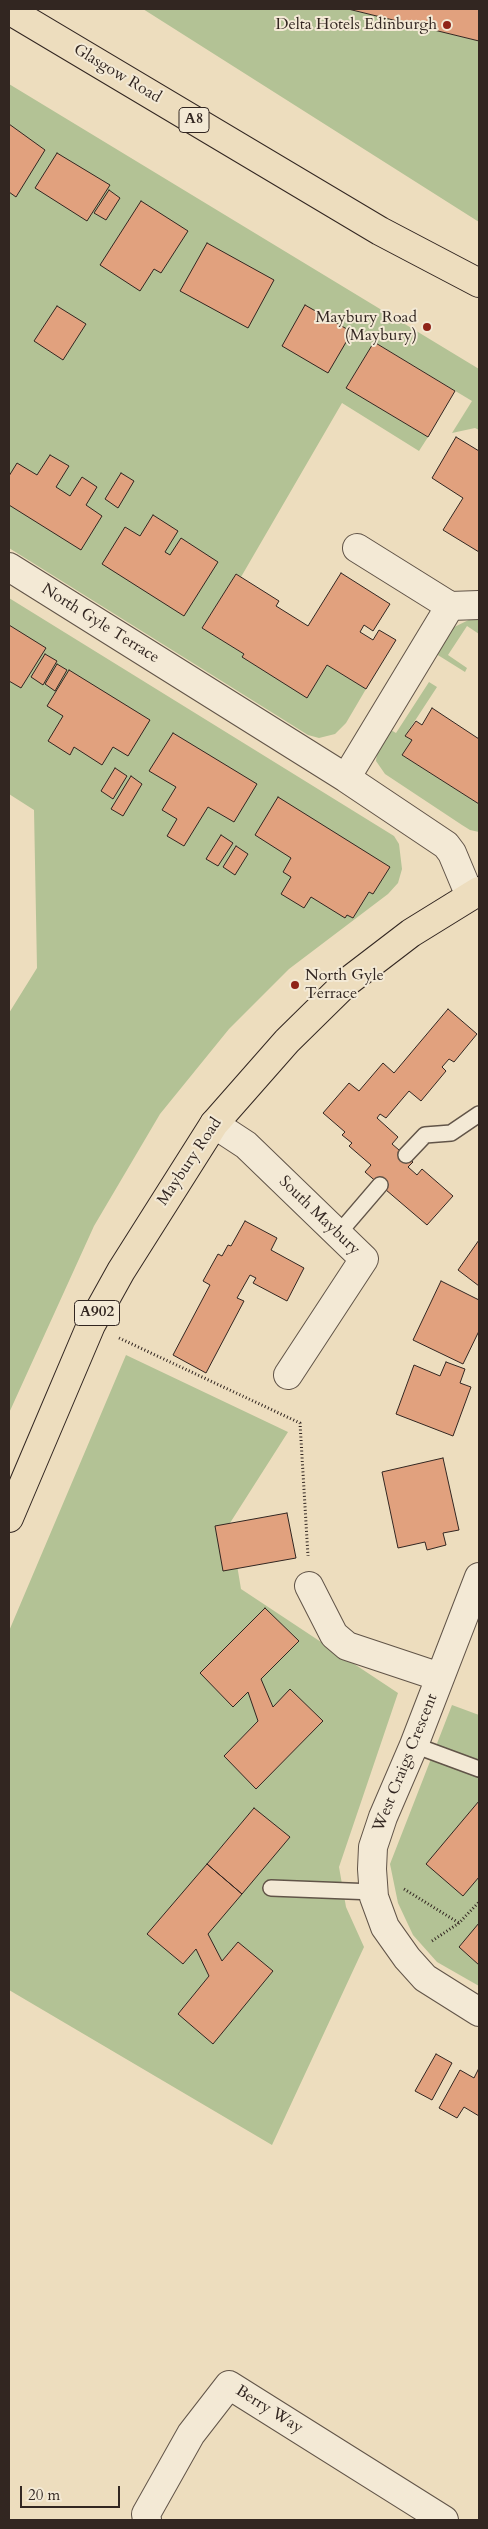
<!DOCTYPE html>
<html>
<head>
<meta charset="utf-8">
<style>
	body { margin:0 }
	#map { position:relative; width:488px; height:2529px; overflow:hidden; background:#edddbe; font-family:Cardo,serif }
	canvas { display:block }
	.frame { position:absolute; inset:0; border:10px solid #322621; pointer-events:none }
	.scale { position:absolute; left:20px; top:2486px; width:100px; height:22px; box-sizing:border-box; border:2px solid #322621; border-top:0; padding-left:6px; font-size:15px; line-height:18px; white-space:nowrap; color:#322621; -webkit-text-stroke:4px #f3e9d5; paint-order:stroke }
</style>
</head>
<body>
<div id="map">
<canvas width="488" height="2529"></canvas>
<div class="frame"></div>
<div class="scale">20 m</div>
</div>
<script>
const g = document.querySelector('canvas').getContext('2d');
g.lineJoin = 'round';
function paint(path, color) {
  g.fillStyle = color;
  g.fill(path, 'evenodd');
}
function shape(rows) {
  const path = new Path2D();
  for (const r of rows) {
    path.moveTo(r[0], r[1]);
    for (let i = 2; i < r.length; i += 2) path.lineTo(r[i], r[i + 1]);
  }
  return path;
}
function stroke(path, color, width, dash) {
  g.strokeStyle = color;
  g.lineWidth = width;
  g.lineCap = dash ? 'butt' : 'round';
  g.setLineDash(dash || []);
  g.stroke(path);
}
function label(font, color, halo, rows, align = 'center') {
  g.font = font + ' Cardo,serif';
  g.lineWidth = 4;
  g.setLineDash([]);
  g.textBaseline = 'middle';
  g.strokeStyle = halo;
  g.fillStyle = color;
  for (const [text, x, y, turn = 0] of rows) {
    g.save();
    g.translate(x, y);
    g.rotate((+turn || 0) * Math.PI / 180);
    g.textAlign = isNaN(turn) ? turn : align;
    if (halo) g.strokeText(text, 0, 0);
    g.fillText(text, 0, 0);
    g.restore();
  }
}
paint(shape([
	[143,9,348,9,479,41,479,222],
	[9,84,479,369,479,430,475,428,452,433,472,401,374,342,346,388,428,437,419,451,342,403,241,577,236,574,202,628,244,654,242,657,307,697,327,665,366,689,346,723,335,734,319,738,308,735,9,548],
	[9,598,394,836,399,844,402,869,398,883,388,894,289,969,229,1029,160,1114,94,1226,9,1413,9,1013,37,968,34,810,9,794],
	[479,615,479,634,467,626,448,655,467,668,465,672,433,652,448,630],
	[429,682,437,687,405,736,412,740,402,755,479,804,479,832,470,830,462,825,385,774,376,761,377,753,389,729,396,733],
	[126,1355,288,1432,230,1523,241,1589,398,1693,339,1867,346,1907,364,1947,272,2145,9,1990,9,1631],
	[452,1705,479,1715,479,1986,437,1962,413,1935,398,1903,390,1864]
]), '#b3c295');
const building = shape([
	[348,9,479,9,479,41,348,9],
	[9,124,45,150,16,197,9,192,9,124],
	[57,153,110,185,87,221,35,188,57,153],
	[109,190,120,198,106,220,94,213,109,190],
	[141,201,188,231,161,273,154,269,140,291,100,265,141,201],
	[207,243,274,280,248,328,180,291,207,243],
	[305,305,352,332,328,373,282,346,305,305],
	[57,306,86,324,63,360,34,341,57,306],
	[374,342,455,391,428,437,346,388,374,342],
	[456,437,479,451,479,552,443,530,463,498,432,478,456,437],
	[50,455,69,466,56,487,70,496,82,477,97,487,86,505,102,516,81,550,9,505,9,476,17,463,37,475,50,455],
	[121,473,134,481,118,508,105,499,121,473],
	[153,515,178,531,165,552,170,555,181,538,218,562,184,616,102,564,125,527,140,536,153,515],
	[341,573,390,604,373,631,364,625,360,632,373,640,379,630,396,640,366,689,327,665,307,698,242,657,244,654,202,628,236,574,279,601,276,606,308,626,341,573],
	[9,625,46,648,21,688,9,681,9,625],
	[45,654,57,661,43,685,31,677,45,654],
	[57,664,67,670,55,691,45,684,57,664],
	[69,670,150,720,128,756,113,747,102,765,74,747,70,755,48,741,63,716,47,706,69,670],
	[432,708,479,739,479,804,402,755,412,740,405,736,416,721,422,725,432,708],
	[173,733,257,784,234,822,208,807,184,846,167,836,177,819,162,810,176,787,149,771,173,733],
	[115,768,127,776,113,799,101,791,115,768],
	[131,776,142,784,123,816,111,809,131,776],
	[278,797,390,867,373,894,369,892,353,918,347,915,345,918,311,897,304,908,281,894,291,877,283,872,291,858,255,835,278,797],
	[221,835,233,843,218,866,206,859,221,835],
	[236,846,248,854,235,875,223,867,236,846],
	[448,1009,477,1034,454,1062,449,1059,442,1067,446,1071,421,1101,409,1091,386,1118,380,1114,377,1118,398,1137,392,1144,413,1162,408,1167,417,1175,422,1169,453,1196,427,1225,365,1172,371,1165,349,1146,352,1143,342,1135,345,1132,323,1113,349,1083,359,1091,383,1063,394,1073,448,1009],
	[245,1221,277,1238,271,1250,304,1268,287,1301,253,1283,256,1278,250,1275,237,1298,244,1301,206,1373,173,1355,210,1285,203,1281,218,1254,222,1256,228,1245,231,1246,245,1221],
	[479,1240,479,1286,458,1270,479,1240],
	[441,1281,479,1300,479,1331,463,1364,413,1340,441,1281],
	[446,1362,465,1369,460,1383,471,1387,453,1436,396,1414,414,1365,440,1376,446,1362],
	[443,1458,459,1530,443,1533,446,1545,427,1550,425,1542,398,1548,382,1472,443,1458],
	[287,1513,296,1558,223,1571,215,1526,287,1513],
	[265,1608,299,1641,261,1679,273,1707,290,1689,323,1721,256,1789,224,1756,258,1721,248,1692,233,1707,200,1673,265,1608],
	[479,1801,479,1877,463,1896,426,1864,479,1801],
	[254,1808,290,1837,242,1894,207,1864,254,1808],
	[207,1864,242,1894,208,1934,222,1961,238,1942,273,1971,213,2044,178,2014,209,1976,196,1949,183,1964,147,1934,207,1864],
	[479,1923,479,1965,459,1947,479,1923],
	[436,2054,452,2063,432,2100,415,2091,436,2054],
	[479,2068,479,2116,464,2107,457,2118,439,2108,460,2070,474,2078,479,2068]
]);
paint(building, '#e1a17e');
stroke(building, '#322621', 1);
const service = shape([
	[406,1155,425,1135,451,1133,479,1114],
	[338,1234,380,1185],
	[414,1745,479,1769],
	[271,1888,374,1892]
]);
const minor = shape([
	[357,548,450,606,479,605],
	[9,567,346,778,446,845,452,853,470,896],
	[346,778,450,606],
	[214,1124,246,1145,364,1259,288,1375],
	[479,1577,414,1745,383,1817,373,1847,372,1869,374,1897,385,1927,407,1958,425,1978,479,2012],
	[309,1586,334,1635,347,1646,440,1677],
	[147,2520,146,2514,191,2434,229,2385,444,2520]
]);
const primary = shape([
	[9,10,380,231,479,283],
	[9,1518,91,1325,121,1271,214,1124,287,1041,347,982,411,933,479,891]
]);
stroke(service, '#615448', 18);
stroke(minor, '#615448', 30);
stroke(primary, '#322621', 30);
stroke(shape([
	[119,1338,300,1423,308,1556],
	[404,1889,459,1923],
	[432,1941,459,1923,479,1902]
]), '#322621', 3, [1, 2.5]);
stroke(service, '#f3e9d5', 15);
stroke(minor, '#f3e9d5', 28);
stroke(primary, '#edddbe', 28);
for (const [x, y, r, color] of [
	[447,25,5,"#8f2418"],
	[427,327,5,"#8f2418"],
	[295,985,5,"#8f2418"]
]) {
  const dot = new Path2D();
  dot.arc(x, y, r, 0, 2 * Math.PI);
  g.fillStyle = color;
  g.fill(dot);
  stroke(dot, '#f3e9d5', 2);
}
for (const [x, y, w] of [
	[194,120,30],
	[97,1313,45]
]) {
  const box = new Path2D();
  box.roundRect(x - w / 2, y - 12.5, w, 25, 4);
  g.fillStyle = '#f3e9d5';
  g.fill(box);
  stroke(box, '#322621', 1);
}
label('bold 15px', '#322621', null, [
	["A8",194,120],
	["A902",97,1313]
]);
label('16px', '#322621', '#f3e9d5', [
	["Delta Hotels Edinburgh",437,25],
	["Maybury Road",417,318],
	["(Maybury)",417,336],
	["North Gyle",305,976,"left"],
	["Terrace",305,994,"left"]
], 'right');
label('16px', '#322621', '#f3e9d5', [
	["Glasgow Road",117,74,31],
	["North Gyle Terrace",100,624,32],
	["Maybury Road",190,1162,-56],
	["South Maybury",319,1216,44],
	["West Craigs Crescent",406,1763,-68],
	["Berry Way",269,2410,32]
]);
</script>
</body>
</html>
